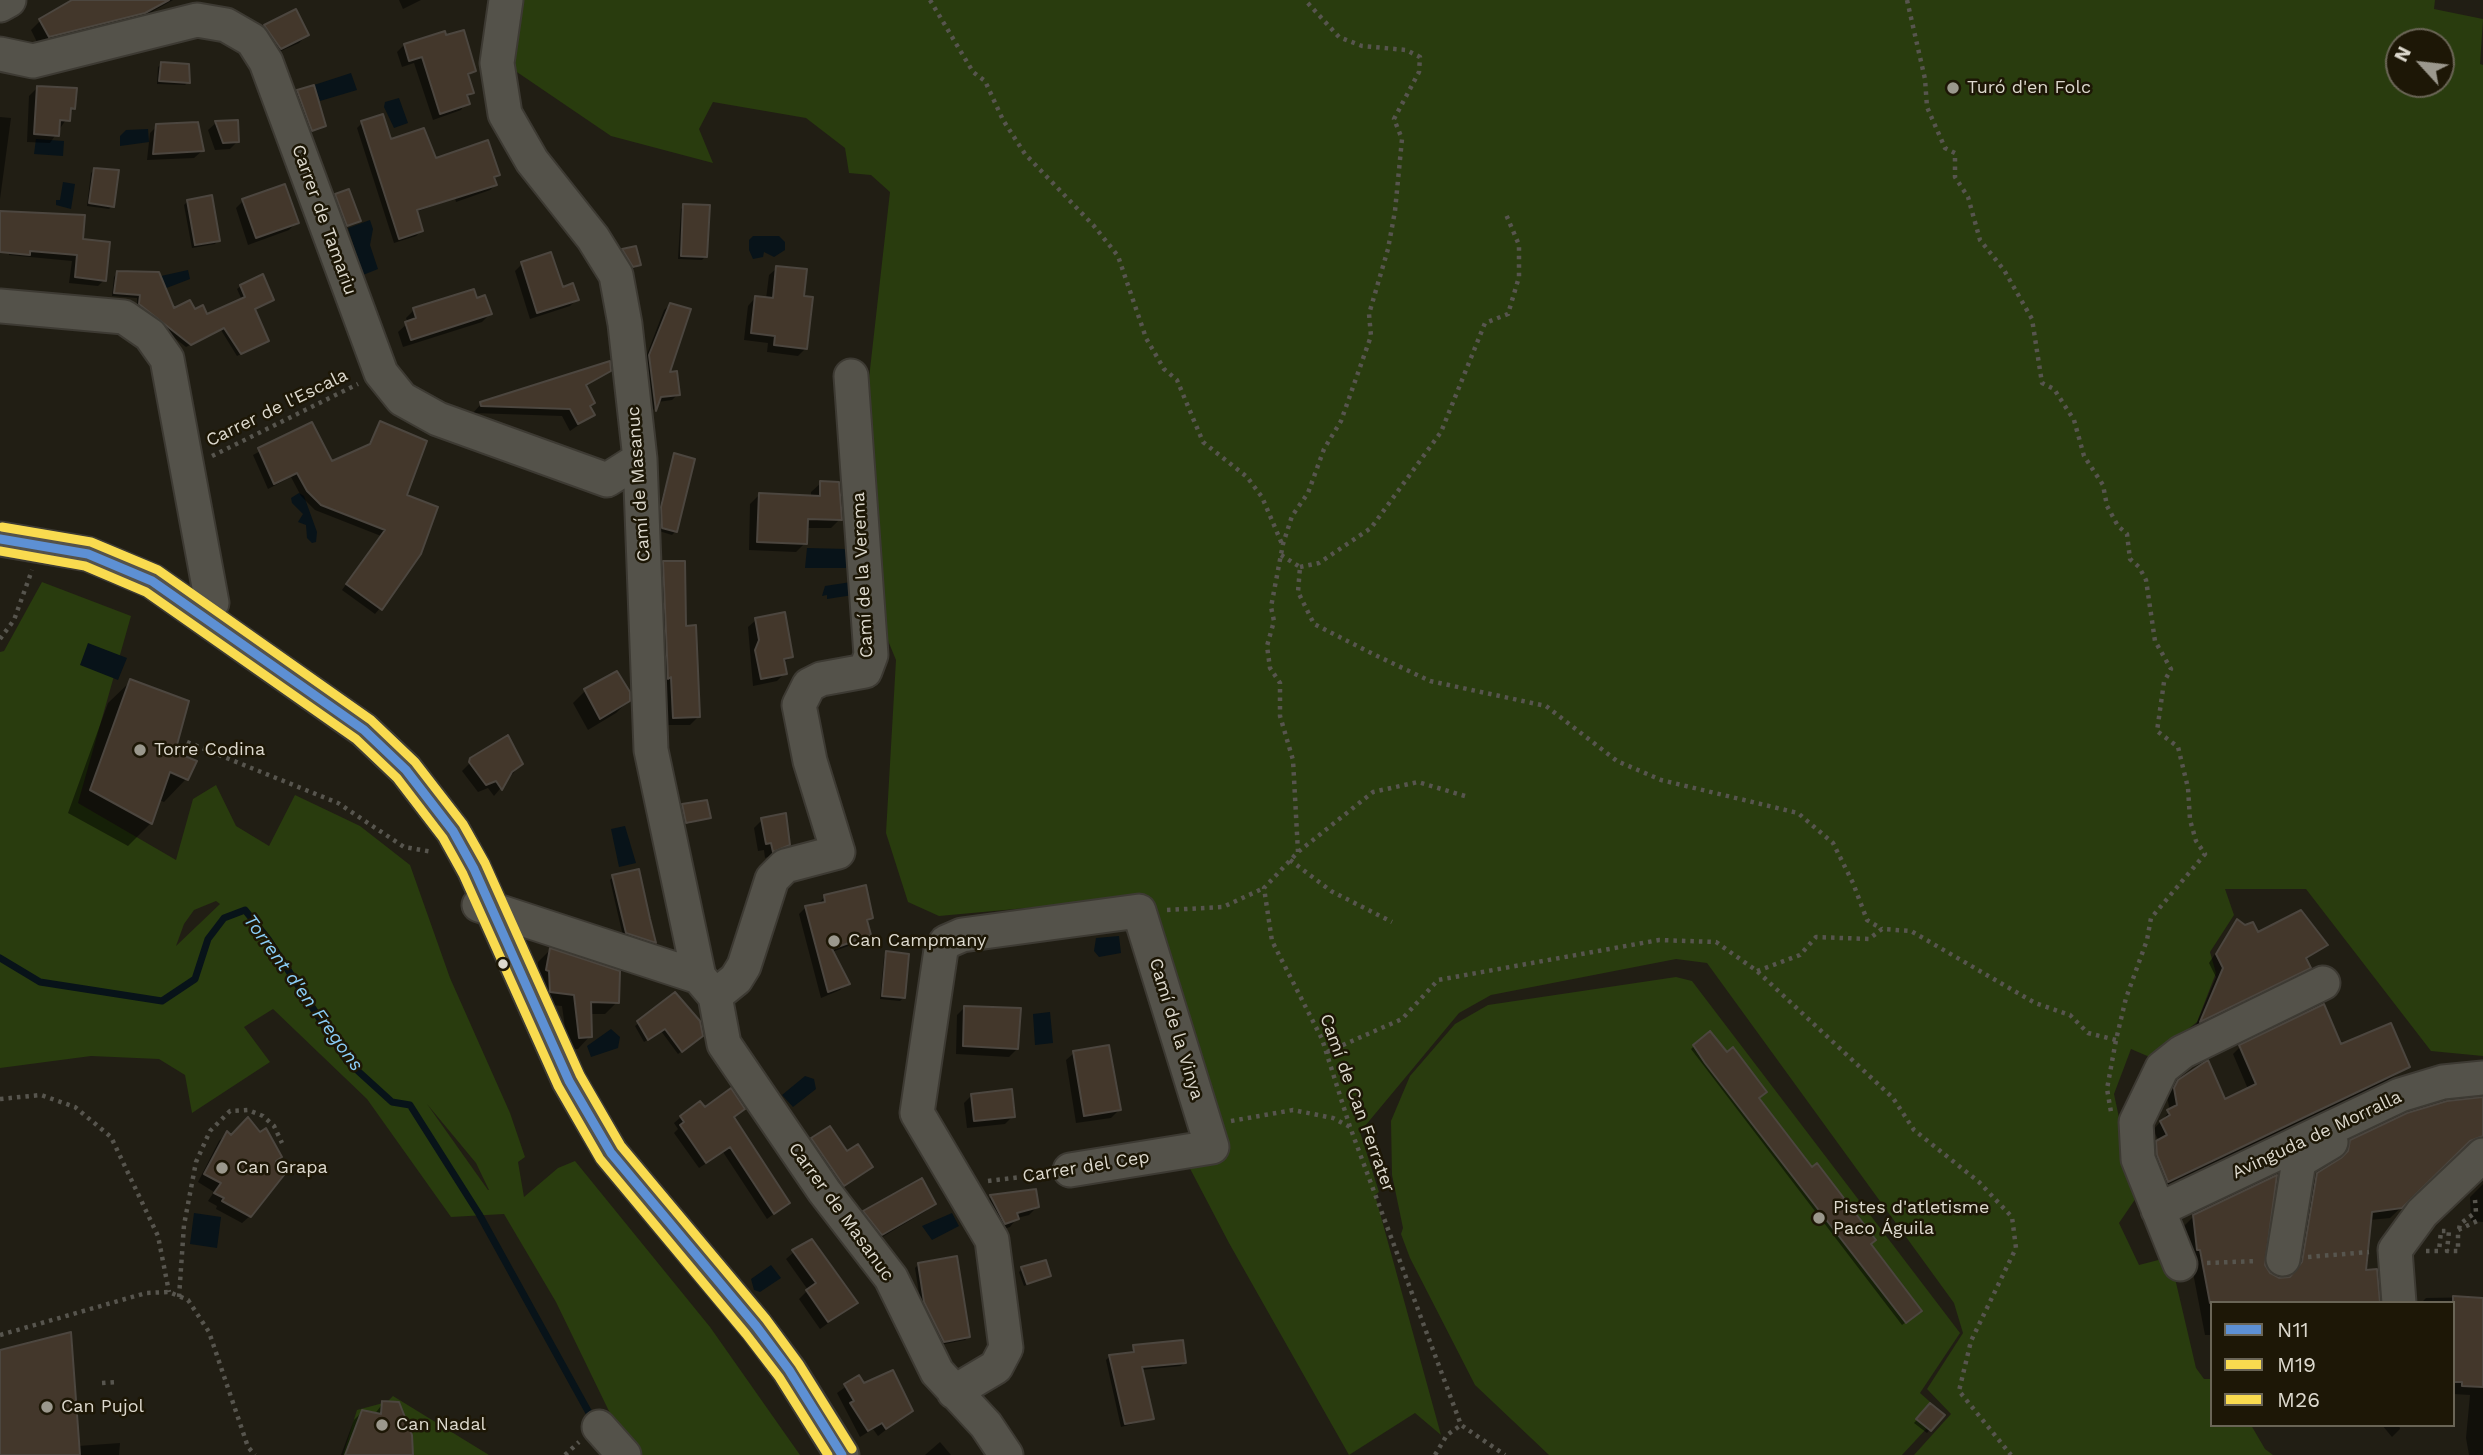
<!DOCTYPE html>
<html>
<head>
<meta charset="utf-8">
<style>
	body { margin:0 }
	#map { position:relative; width:2483px; height:1455px; overflow:hidden; background:#211e14; font-family:"Work Sans",sans-serif }
	canvas { display:block }
	.legend { position:absolute; left:2210px; top:1301px; width:245px; height:126px; box-sizing:border-box; background:#1d1706; border:2px solid #6a6556; margin:0; padding:9px 12px; list-style:none; font-size:21px; color:#ddd9ce }
	.legend li { display:flex; align-items:center; gap:14px; height:35px }
	.legend b { width:35px; border:2px solid #6a6556 }
	.north { position:absolute; left:2385px; top:28px; width:70px; height:70px; box-sizing:border-box; background:#1d1706; border:2px solid #6a6556; border-radius:50%; rotate:297deg; font-size:19px; font-weight:700; line-height:28px; text-align:center; color:#ddd9ce }
	.north::after { content:''; display:block; margin:auto; width:24px; height:32px; background:#9b988d; clip-path:polygon(50% 0,100% 100%,50% 72%,0 100%) }
</style>
</head>
<body>
<div id="map">
<canvas width="2483" height="1455"></canvas>
<ul class="legend">
<li><b style="height:9px;background:#5d90d4"></b>N11</li>
<li><b style="height:9px;background:#f9db4f"></b>M19</li>
<li><b style="height:9px;background:#f9db4f"></b>M26</li>
</ul>
<div class="north">N</div>
</div>
<script>
const g = document.querySelector('canvas').getContext('2d');
g.lineJoin = 'round';
function paint(path, color) {
  g.fillStyle = color;
  g.fill(path, 'evenodd');
}
function shape(rows) {
  const path = new Path2D();
  for (const r of rows) {
    path.moveTo(r[0], r[1]);
    for (let i = 2; i < r.length; i += 2) path.lineTo(r[i], r[i + 1]);
  }
  return path;
}
function stroke(path, color, width, dash) {
  g.strokeStyle = color;
  g.lineWidth = width;
  g.lineCap = dash ? 'butt' : 'round';
  g.setLineDash(dash || []);
  g.stroke(path);
}
function label(font, color, halo, rows, align = 'center') {
  g.font = font + ' "Work Sans",sans-serif';
  g.lineWidth = 5;
  g.setLineDash([]);
  g.textBaseline = 'middle';
  g.strokeStyle = halo;
  g.fillStyle = color;
  for (const [text, x, y, turn = 0] of rows) {
    g.save();
    g.translate(x, y);
    g.rotate((+turn || 0) * Math.PI / 180);
    g.textAlign = isNaN(turn) ? turn : align;
    if (halo) g.strokeText(text, 0, 0);
    g.fillText(text, 0, 0);
    g.restore();
  }
}
paint(shape([
	[521,0,2435,0,2434,9,2483,19,2480,64,2483,65,2483,1056,2431,1051,2306,889,2225,889,2234,915,2210,952,2216,973,2197,1022,2152,1058,2131,1049,2114,1094,2136,1198,2119,1223,2139,1265,2170,1257,2196,1368,2204,1379,2212,1379,2212,1425,2251,1425,2265,1449,2273,1455,1914,1455,1951,1414,1927,1389,1963,1333,1954,1303,1707,963,1676,959,1491,995,1459,1013,1360,1132,1379,1192,1375,1195,1441,1435,1415,1413,1349,1455,1229,1243,1174,1138,1191,1136,1159,916,1108,925,1103,901,939,916,908,902,886,833,896,660,884,631,867,396,890,192,871,175,849,173,845,148,806,118,713,102,699,129,713,163,611,136,511,68],
	[2399,42,2441,42,2441,84,2399,84],
	[42,582,131,616,78,803,176,860,193,799,216,785,236,826,269,846,295,795,360,826,410,865,450,978,510,1113,525,1157,518,1162,524,1197,558,1168,575,1161,710,1327,800,1455,637,1455,622,1438,556,1302,504,1214,451,1217,367,1099,273,1009,244,1027,270,1062,192,1113,185,1075,159,1059,91,1056,0,1068,0,652,4,651],
	[216,901,220,904,176,946,184,924,194,910],
	[427,1104,476,1163,489,1190,488,1190],
	[1676,977,1692,981,1960,1333,1920,1393,1945,1415,1931,1431,1927,1428,1902,1455,1549,1455,1475,1385,1410,1258,1401,1234,1403,1228,1392,1175,1391,1121,1410,1076,1455,1024,1488,1005],
	[393,1396,489,1455,343,1455,357,1410,387,1402]
]), '#293c0e');
paint(shape([
	[351,73,357,90,320,101,314,85],
	[399,98,408,123,394,128,384,107,385,102],
	[148,129,149,142,120,146,120,136,126,130],
	[36,139,64,141,63,156,34,154],
	[63,182,75,184,71,209,56,205,56,200,60,200],
	[370,220,373,229,370,245,378,269,363,275,348,228],
	[753,236,779,236,785,242,785,250,774,257,764,252,763,257,753,259,749,250,749,240],
	[188,270,190,279,164,289,161,276],
	[299,493,304,496,317,532,316,542,312,543,307,538,306,525,298,522,303,514,292,503,291,498],
	[807,548,847,549,846,568,805,568],
	[851,582,853,595,827,599,827,595,822,596,825,586],
	[88,643,127,658,118,680,80,665],
	[625,826,636,863,619,867,611,829],
	[1119,936,1121,953,1099,957,1094,951,1096,938],
	[1050,1012,1053,1043,1035,1045,1033,1014],
	[611,1029,620,1037,618,1048,591,1057,587,1046],
	[805,1076,814,1079,816,1089,793,1107,782,1095],
	[194,1213,221,1217,217,1248,190,1244],
	[952,1213,959,1226,932,1240,922,1226],
	[771,1265,781,1278,760,1292,754,1290,751,1279]
]), '#081319');
paint(shape([
	[95,0,173,0,134,22,39,46,31,30,40,21,71,3],
	[399,0,421,0,403,9],
	[295,11,307,35,299,43,272,55,257,34,265,26],
	[463,32,474,71,467,77,472,92,461,110,433,120,414,63,402,67,397,52,404,45],
	[161,64,188,82,185,85,157,84,158,67],
	[37,88,74,108,50,143,27,142,29,96],
	[298,92,324,126,321,129,309,133,295,95],
	[0,117,11,118,0,199],
	[216,123,238,141,230,149,215,150,208,130],
	[362,123,390,141,435,161,498,174,493,179,495,185,490,190,456,202,455,198,416,212,421,231,416,236,394,243,357,128],
	[157,126,202,151,194,158,147,160,150,133],
	[94,170,112,206,109,209,87,206,91,173],
	[336,195,359,221,356,224,344,228,333,199],
	[188,201,218,240,215,244,192,248,184,205],
	[243,201,297,222,289,230,248,245,236,208],
	[684,206,706,256,702,260,678,259,681,209],
	[13,220,81,241,104,280,98,286,69,283,72,261,9,255],
	[623,250,639,265,635,268,630,269,620,253],
	[522,264,562,289,577,299,570,306,530,319,515,271],
	[777,268,802,298,806,348,798,356,767,352,768,343,744,340,748,306,755,298,766,299,769,275],
	[117,273,173,311,194,312,207,316,242,300,237,289,241,286,272,300,253,310,267,341,237,356,221,330,186,347,137,308,137,298,112,296,114,277],
	[476,300,490,314,482,322,403,347,398,332,408,323,406,318,414,310],
	[670,305,667,374,678,394,672,400,658,402,651,414,644,362,664,310],
	[609,370,585,387,593,415,570,431,562,416,473,413,481,404],
	[380,423,405,496,380,608,375,614,342,590,381,536,315,510,301,496,291,477,268,489,253,455,311,424,331,463,367,447],
	[674,455,676,531,672,535,659,531,658,512],
	[821,483,840,519,831,528,806,528,805,543,796,552,749,550,750,504,759,495,811,497,811,492],
	[664,563,685,627,698,717,690,725,666,725,656,571],
	[756,620,791,656,783,664,785,673,777,681,753,686,748,627],
	[131,681,186,779,164,802,159,800,151,823,128,846,68,813,108,703],
	[585,691,628,701,616,713,588,730,573,703],
	[470,763,521,764,494,796,488,788,478,792,462,771],
	[684,806,709,818,688,824],
	[762,820,788,844,780,852,765,858,764,850,758,851,754,828],
	[613,877,654,942,651,945,623,936,610,880],
	[825,896,872,918,866,923,869,934,862,941,832,952,847,983,840,990,821,998,799,914,806,907,818,905],
	[2237,921,2258,935,2325,945,2305,960,2308,967,2301,975,2195,1027,2216,977,2209,963],
	[550,950,617,1002,605,1014,589,1014,590,1036,578,1049,568,1049,562,1006,538,1004,536,999,538,962],
	[887,953,903,998,900,1001,880,999,884,957],
	[675,995,697,1039,678,1054,661,1031,644,1042,635,1026],
	[965,1007,1017,1049,1009,1057,956,1054,957,1015],
	[1694,1046,1726,1054,1869,1245,1913,1317,1902,1325,1691,1049],
	[2240,1047,2408,1067,2376,1088,2160,1188,2150,1150,2159,1141,2153,1130,2170,1111,2167,1097,2171,1089,2179,1081,2224,1101,2248,1089,2233,1054],
	[1074,1053,1119,1110,1111,1118,1076,1123,1066,1060],
	[972,1095,1013,1116,1005,1124,967,1128,964,1103],
	[2483,1099,2483,1149,2466,1146,2390,1218,2370,1220,2364,1271,2212,1303,2212,1335,2205,1335,2184,1226,2194,1216,2263,1266,2269,1275,2279,1280,2289,1279,2293,1274,2307,1185,2339,1162,2340,1152,2351,1142],
	[743,1109,732,1118,788,1203,767,1219,723,1152,699,1168,674,1133,678,1129,674,1123,681,1117,704,1110],
	[227,1133,275,1162,250,1216,242,1223,216,1209,217,1206,208,1201,214,1192,198,1182,219,1141],
	[812,1139,846,1154,868,1170,840,1188,809,1143],
	[2483,1184,2483,1222,2471,1221,2470,1197],
	[991,1197,1037,1207,1029,1215,1017,1218,1010,1227,997,1231,984,1204],
	[934,1204,926,1211,874,1242,857,1220,865,1212],
	[794,1252,856,1303,820,1329,799,1299,808,1290,786,1259],
	[919,1264,968,1337,965,1340,940,1345,921,1306,915,1268],
	[1022,1269,1049,1275,1024,1286,1019,1272],
	[2483,1297,2483,1455,2469,1455,2466,1438,2470,1395,2453,1394,2453,1303,2421,1303,2426,1298],
	[1134,1347,1184,1363,1181,1366,1140,1370,1152,1419,1121,1427,1106,1360,1109,1357,1131,1354],
	[0,1352,78,1446,120,1443,119,1455,0,1455],
	[858,1378,863,1385,911,1410,878,1436,873,1429,860,1437,837,1393],
	[383,1403,412,1455,341,1455,354,1420,362,1412,374,1415],
	[1930,1405,1943,1415,1927,1433,1914,1423],
	[2382,1425,2399,1425,2400,1429,2392,1437],
	[940,1442,951,1455,925,1455]
]), '#0007');
stroke(shape([
	[0,958,40,982,162,1001,195,979,208,939,224,918,245,910,268,939,347,1061,392,1102,410,1105,479,1214,593,1420]
]), '#081319', 7);
const building = shape([
	[72,0,169,0,145,13,49,37,39,19,72,0],
	[296,9,309,35,281,49,264,25,296,9],
	[464,30,476,71,468,74,474,93,467,95,470,104,440,114,422,57,409,61,404,44,445,31,446,35,464,30],
	[161,62,189,64,190,83,159,81,161,62],
	[314,85,326,126,312,131,297,90,314,85],
	[37,86,77,88,75,109,71,108,70,121,60,120,59,136,34,134,37,86],
	[383,114,391,139,424,128,436,158,488,140,500,175,494,177,497,185,417,210,423,231,399,239,361,121,383,114],
	[238,120,239,142,223,143,215,121,238,120],
	[198,122,204,151,153,154,156,124,198,122],
	[94,168,119,170,114,207,89,203,94,168],
	[285,184,299,223,256,238,242,199,285,184],
	[349,189,361,221,347,226,335,194,349,189],
	[212,195,220,241,195,245,187,200,212,195],
	[683,204,710,205,707,257,681,256,683,204],
	[0,211,85,215,83,239,110,242,106,281,75,277,77,255,30,251,30,255,0,252,0,211],
	[636,246,641,265,633,267,622,249,636,246],
	[551,252,563,287,573,283,579,300,537,313,521,262,551,252],
	[776,266,807,269,804,296,813,297,807,349,774,345,775,336,751,333,755,296,773,298,776,266],
	[117,271,159,272,174,308,190,300,195,309,203,305,207,314,245,297,240,285,263,274,274,300,255,309,269,341,241,354,224,328,191,345,139,304,140,295,114,293,117,271],
	[474,289,477,298,485,295,492,314,411,340,405,322,416,318,413,308,474,289],
	[670,303,691,309,670,372,677,371,680,395,661,397,656,411,649,355,670,303],
	[610,361,611,371,586,385,595,403,590,406,595,415,578,424,570,409,481,406,480,402,610,361],
	[380,421,427,441,407,495,438,507,421,554,382,610,346,584,385,530,321,505,307,491,297,473,274,484,258,448,312,422,332,461,370,444,380,421],
	[674,453,695,459,677,532,662,528,661,507,674,453],
	[820,481,839,482,842,520,808,519,807,544,757,542,759,493,820,496,820,481],
	[663,561,685,561,686,626,696,625,700,717,673,718,671,677,668,679,663,561],
	[785,612,793,657,784,659,787,674,761,679,755,650,759,640,755,618,785,612],
	[617,671,630,692,630,701,600,719,584,689,617,671],
	[130,679,189,701,175,752,197,761,188,780,170,772,152,824,90,790,130,679],
	[508,735,523,764,512,772,502,790,496,781,486,785,469,762,470,758,508,735],
	[707,800,711,818,686,823,682,804,707,800],
	[786,813,790,845,773,852,771,843,766,844,761,818,786,813],
	[639,869,650,919,656,943,626,933,612,875,639,869],
	[866,885,873,918,867,920,871,935,832,949,850,984,828,992,805,906,825,902,824,895,866,885],
	[2301,910,2328,945,2306,958,2311,968,2200,1022,2223,968,2216,954,2237,919,2245,925,2253,922,2258,932,2301,910],
	[550,948,620,971,619,1003,591,1002,592,1037,579,1038,574,995,550,992,549,971,546,970,550,948],
	[886,951,909,954,905,998,882,996,886,951],
	[675,992,700,1021,703,1036,682,1052,665,1029,648,1040,637,1021,675,992],
	[2324,1004,2341,1044,2391,1023,2410,1067,2168,1182,2157,1155,2156,1141,2167,1135,2160,1121,2170,1115,2167,1110,2177,1105,2174,1088,2178,1080,2208,1060,2225,1099,2256,1084,2239,1045,2324,1004],
	[964,1006,1021,1008,1018,1049,963,1046,964,1006],
	[1710,1031,1727,1052,1733,1047,1767,1092,1759,1098,1812,1167,1817,1163,1876,1240,1871,1244,1922,1311,1906,1323,1705,1063,1693,1045,1710,1031],
	[1109,1045,1121,1110,1084,1116,1073,1051,1109,1045],
	[731,1088,745,1109,734,1117,790,1203,774,1214,730,1147,706,1163,680,1125,684,1122,680,1116,700,1101,705,1107,731,1088],
	[1012,1089,1015,1117,974,1121,971,1094,1012,1089],
	[2483,1097,2483,1136,2470,1141,2402,1208,2372,1212,2366,1270,2377,1269,2380,1303,2210,1303,2200,1250,2197,1250,2193,1215,2277,1175,2265,1265,2270,1273,2279,1278,2290,1277,2302,1262,2317,1173,2341,1158,2348,1151,2350,1140,2407,1113,2447,1101,2483,1097],
	[248,1117,260,1132,266,1128,282,1157,276,1161,284,1175,251,1217,222,1201,224,1198,214,1193,221,1183,204,1174,227,1131,231,1135,248,1117],
	[830,1126,847,1151,858,1144,873,1167,844,1186,811,1138,830,1126],
	[922,1178,936,1204,882,1235,863,1211,922,1178],
	[1036,1189,1039,1207,1017,1213,1019,1219,1005,1224,990,1195,1036,1189],
	[812,1239,858,1303,828,1322,806,1290,816,1283,792,1250,812,1239],
	[957,1256,970,1337,944,1342,924,1302,918,1263,957,1256],
	[1046,1260,1051,1276,1027,1284,1021,1267,1046,1260],
	[2453,1296,2483,1298,2483,1387,2462,1386,2462,1382,2453,1382,2453,1296],
	[71,1332,80,1455,0,1455,0,1350,71,1332],
	[1183,1340,1186,1363,1142,1367,1154,1419,1125,1424,1109,1355,1134,1352,1133,1345,1183,1340],
	[893,1370,913,1411,886,1429,882,1423,868,1431,850,1403,854,1401,844,1384,859,1375,864,1383,893,1370],
	[382,1401,399,1402,412,1435,413,1455,345,1455,362,1410,381,1414,382,1401],
	[1930,1403,1945,1415,1931,1431,1916,1419,1930,1403]
]);
paint(building, '#43372b');
stroke(building, '#4c463f', 2);
const minor = shape([
	[506,0,497,63,505,114,532,161,593,238,616,275,625,324,640,459,651,750,699,977,715,996,724,1044,824,1191,891,1278,937,1372,986,1425,1006,1455],
	[0,5,9,0],
	[0,54,33,61,197,20,226,25,252,40,266,62,381,373,402,399,438,419,607,480,640,459],
	[0,306,124,317,150,335,167,359,212,603,204,615],
	[0,539,88,554,152,581,364,730,406,770,453,831,474,869,569,1081,611,1153,756,1326,789,1370,842,1455],
	[479,905,699,977],
	[715,996,736,979,744,966,772,879,785,866,838,852,810,761,799,705,809,685,821,679,865,671,871,655,851,376],
	[2158,1210,2400,1095,2443,1082,2483,1078],
	[2283,1259,2299,1161,2331,1142],
	[2180,1264,2138,1159,2136,1122,2162,1068,2182,1052,2323,983],
	[2399,1303,2395,1250,2422,1213,2483,1155],
	[954,1392,996,1367,1006,1348,992,1240,917,1113,941,950,946,942,962,935,1139,911,1212,1147,1070,1170],
	[599,1427,624,1455]
]);
stroke(minor, '#3d3a33', 37);
stroke(shape([
	[930,0,973,72,985,81,1003,120,1025,154,1094,226,1118,256,1146,338,1164,369,1177,380,1203,442,1247,477,1262,497,1282,544],
	[1907,0,1925,79,1927,107,1945,148,1955,153,1955,177,1968,197,1980,240,2004,270,2032,319,2042,383,2054,389,2074,420,2084,456,2103,485,2107,506,2118,526,2127,534,2130,559,2139,567,2146,580,2155,641,2171,669,2164,682,2157,731,2178,747,2188,788,2190,820,2196,841,2205,854,2151,918,2147,940,2126,998,2116,1040,2107,1089,2111,1112],
	[212,456,358,384],
	[1281,555,1300,567,1298,592,1314,624,1373,654,1430,681,1546,706,1617,761,1661,780,1798,813,1833,843,1853,883,1867,920,1882,929],
	[1300,567,1319,563,1371,528,1441,432,1485,323,1508,314,1519,277,1519,245,1505,212],
	[0,639,14,620,32,570],
	[187,742,338,803,404,847,433,852],
	[1465,796,1418,782,1373,792,1298,852,1264,888,1272,941,1322,1039,1350,1127,1461,1425,1505,1455],
	[1298,852,1293,760,1280,716,1280,683,1270,668,1267,646,1274,621,1271,607,1283,544,1292,516,1308,493,1324,449,1341,421,1371,336,1369,314,1388,249,1395,211,1402,139,1394,119,1419,72,1420,57,1406,50,1362,46,1339,37,1305,0],
	[1290,860,1331,891,1392,922],
	[1167,910,1223,907,1264,888],
	[1757,971,1800,955,1816,937,1869,939,1882,929,1911,931,2035,1003,2070,1015,2088,1033,2116,1040],
	[1327,1052,1402,1019,1438,980,1659,940,1716,942,1757,971,1893,1098,1914,1130,1979,1182,2012,1217,2016,1248,1971,1341,1959,1391,2011,1455],
	[0,1099,41,1095,75,1107,111,1137,158,1236,169,1292],
	[1231,1121,1293,1110,1333,1118,1350,1127],
	[988,1181,1045,1174],
	[2459,1229,2460,1224,2476,1212,2475,1200],
	[2426,1251,2439,1251,2441,1231,2449,1231,2447,1251,2458,1251,2458,1230,2477,1221],
	[2308,1257,2369,1252],
	[2207,1263,2257,1261],
	[179,1297,184,1225,196,1162,210,1131,230,1111,248,1110,263,1116,274,1126,282,1143],
	[0,1335,146,1293,169,1292,188,1300,209,1332,248,1447,255,1455],
	[102,1383,117,1382],
	[565,1455,579,1442],
	[1435,1455,1447,1435,1461,1425]
]), '#57554e', 4.5, [3.5, 5]);
stroke(minor, '#54524a', 33);
stroke(shape([
	[0,539,88,554,152,581,364,730,406,770,453,831,474,869,569,1081,611,1153,756,1326,789,1370,842,1455]
]), '#5d90d4', 9);
stroke(shape([
	[0,551,85,566,146,592,356,739,397,778,443,838,463,874,558,1086,600,1159,746,1334,779,1377,828,1455]
]), '#f9db4f', 9);
stroke(shape([
	[2,527,91,542,158,570,371,720,415,762,463,824,485,863,580,1075,621,1146,766,1319,799,1364,852,1449]
]), '#f9db4f', 9);
for (const [x, y, r, color] of [
	[1953,88,7,"#9b988d"],
	[140,750,7,"#9b988d"],
	[834,941,7,"#9b988d"],
	[503,964,6,"#ddd9ce"],
	[222,1168,7,"#9b988d"],
	[1819,1218,7,"#9b988d"],
	[47,1407,7,"#9b988d"],
	[382,1425,7,"#9b988d"]
]) {
  const dot = new Path2D();
  dot.arc(x, y, r, 0, 2 * Math.PI);
  g.fillStyle = color;
  g.fill(dot);
  stroke(dot, '#1d1706', 2.5);
}
label('18px', '#ddd9ce', '#1d1706', [
	["Turó d'en Folc",1967,88],
	["Torre Codina",154,750],
	["Can Campmany",848,941],
	["Can Grapa",236,1168],
	["Pistes d'atletisme",1833,1208],
	["Paco Águila",1833,1229],
	["Can Pujol",61,1407],
	["Can Nadal",396,1425]
], 'left');
label('18px', '#ddd9ce', '#1d1706', [
	["Carrer de Tamariu",324,220,70],
	["Carrer de l'Escala",277,408,-26],
	["Camí de Masanuc",639,484,-94],
	["Camí de la Verema",863,575,-93],
	["Camí de la Vinya",1176,1029,73],
	["Camí de Can Ferrater",1357,1103,70],
	["Avinguda de Morralla",2317,1135,-25],
	["Carrer del Cep",1086,1167,-9],
	["Carrer de Masanuc",841,1212,54]
]);
label('italic 19px', '#8acdf7', '#1d1706', [
	["Torrent d'en Fregons",303,993,54]
]);
</script>
</body>
</html>
